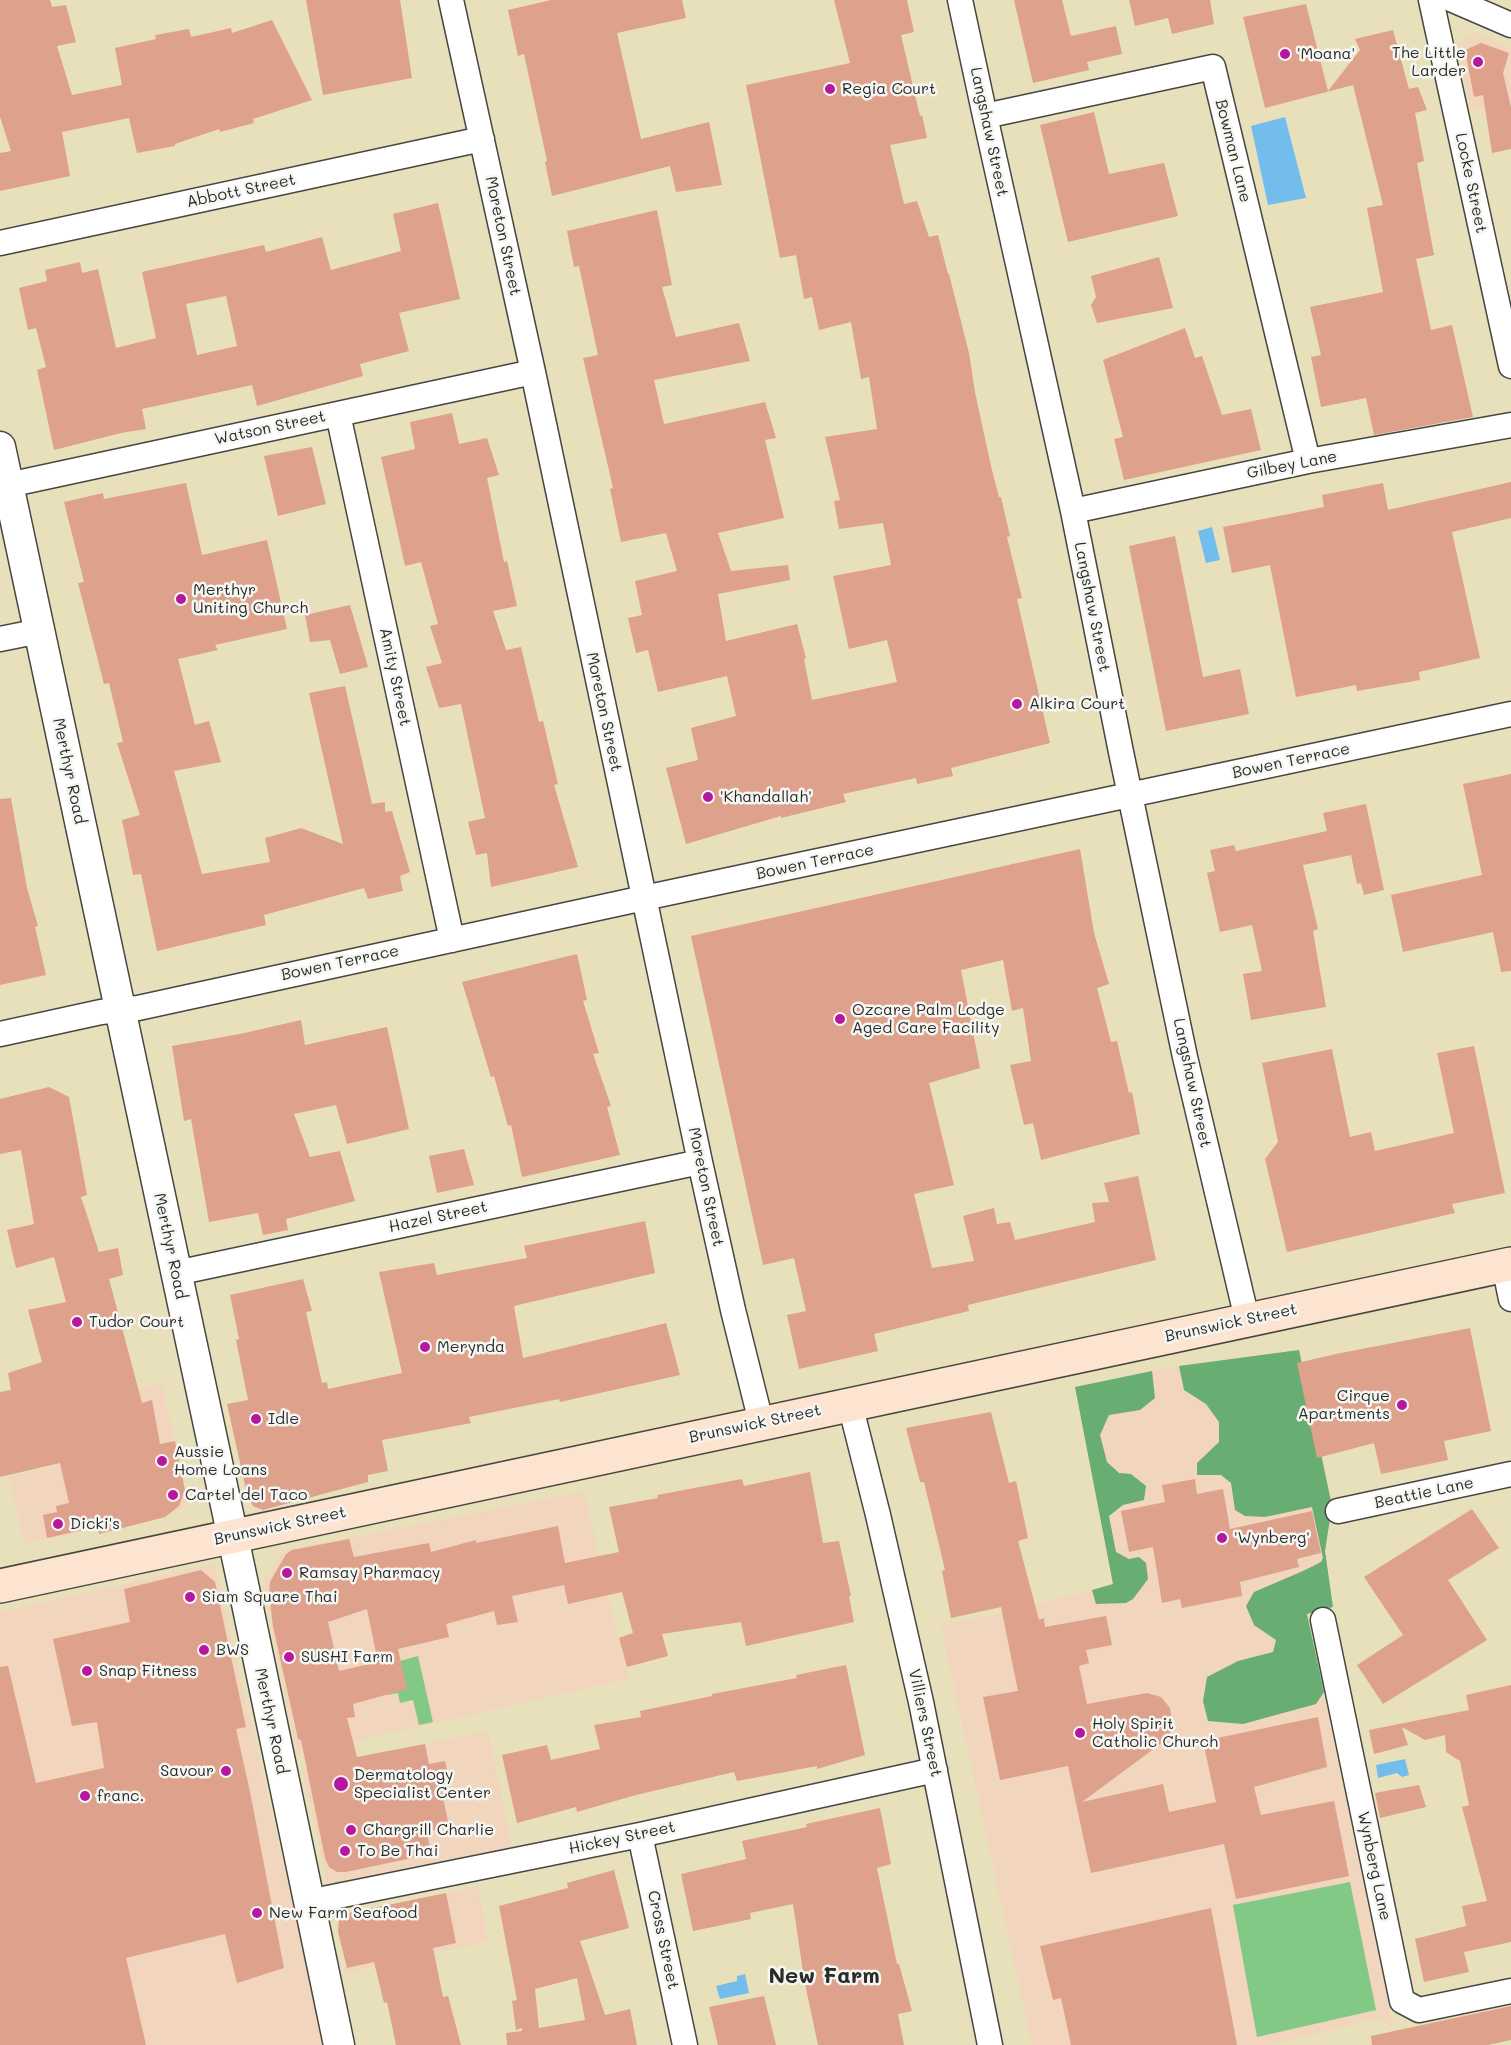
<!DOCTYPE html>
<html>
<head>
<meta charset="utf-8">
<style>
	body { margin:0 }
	canvas { display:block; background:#e8e0bb }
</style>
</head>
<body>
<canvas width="1511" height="2045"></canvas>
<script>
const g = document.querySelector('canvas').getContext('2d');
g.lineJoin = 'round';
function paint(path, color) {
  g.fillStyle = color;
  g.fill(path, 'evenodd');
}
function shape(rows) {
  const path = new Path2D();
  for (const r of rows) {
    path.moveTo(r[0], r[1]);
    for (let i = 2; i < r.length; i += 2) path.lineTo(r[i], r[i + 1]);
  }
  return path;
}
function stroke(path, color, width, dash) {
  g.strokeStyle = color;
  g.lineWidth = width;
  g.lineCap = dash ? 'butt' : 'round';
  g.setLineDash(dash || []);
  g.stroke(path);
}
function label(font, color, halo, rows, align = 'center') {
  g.font = font + ' Mali,sans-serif';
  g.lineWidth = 5;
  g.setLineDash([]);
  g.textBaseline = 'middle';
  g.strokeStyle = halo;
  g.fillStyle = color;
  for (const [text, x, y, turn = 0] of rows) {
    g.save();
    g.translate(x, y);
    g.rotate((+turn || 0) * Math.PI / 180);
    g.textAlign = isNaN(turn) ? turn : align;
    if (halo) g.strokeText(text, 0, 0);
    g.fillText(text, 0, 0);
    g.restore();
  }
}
paint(shape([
	[1475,32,1511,48,1511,102,1471,111,1457,45],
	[1299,1350,1332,1506,1325,1551,1333,1607,1307,1614,1393,2027,1381,2018,1271,2045,1032,2045,941,1627,1113,1585,1075,1387,1179,1366],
	[162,1384,189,1506,172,1512,25,1544,9,1477,97,1456,86,1402],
	[584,1492,628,1679,297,1754,263,1586,282,1551],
	[214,1564,325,2045,0,2045,0,1612],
	[488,1731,512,1847,328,1887,302,1768],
	[478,1886,488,1941,346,1973,347,1968,334,1917]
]), '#f1d5bd');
paint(shape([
	[418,1656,433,1722,419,1725,413,1700,400,1703,398,1693,386,1695,400,1661],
	[1350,1882,1376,2010,1257,2037,1233,1905]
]), '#81c985');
paint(shape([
	[1299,1350,1332,1506,1325,1551,1333,1607,1307,1614,1324,1692,1316,1704,1243,1724,1208,1721,1203,1701,1207,1677,1238,1661,1273,1652,1276,1640,1254,1625,1246,1606,1254,1592,1303,1571,1321,1562,1323,1558,1312,1507,1265,1517,1245,1516,1235,1510,1231,1483,1221,1475,1197,1475,1197,1463,1219,1442,1219,1422,1206,1404,1184,1390,1179,1366],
	[1152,1371,1155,1398,1140,1410,1109,1415,1100,1435,1107,1462,1119,1473,1131,1474,1146,1486,1144,1500,1123,1505,1109,1516,1116,1552,1129,1559,1139,1557,1146,1563,1148,1579,1133,1599,1126,1603,1096,1604,1092,1590,1113,1584,1075,1387]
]), '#68ad72');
paint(shape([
	[1285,117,1306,198,1268,205,1251,126],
	[1212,527,1220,560,1206,563,1198,531],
	[1405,1759,1409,1775,1402,1777,1397,1773,1378,1778,1376,1765],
	[745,1974,749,1993,720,1999,716,1986,737,1981,737,1976]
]), '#73bdec');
paint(shape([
	[0,0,50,0,52,7,66,5,76,42,57,46,72,95,122,85,115,48,156,39,155,35,189,29,191,37,231,28,232,33,272,20,312,100,253,119,254,123,220,132,219,129,175,144,175,146,137,153,129,118,62,132,70,176,0,191,0,153,11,151,0,117],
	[306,0,400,0,412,78,323,95],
	[551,0,682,0,686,18,617,33,641,139,709,122,722,185,676,192,670,166,552,196,545,162,547,161,524,54,518,56,508,10],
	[834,0,907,0,914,32,901,35,920,116,922,115,927,138,890,145,904,204,917,201,929,237,938,235,948,274,949,274,969,353,975,392,991,466,999,497,1001,497,1010,536,1007,537,1022,598,1017,599,1050,743,951,768,953,776,917,784,916,778,843,794,846,802,781,818,781,816,686,844,666,768,698,760,691,728,736,716,727,676,658,692,648,650,636,653,628,618,642,615,635,581,677,571,666,533,621,542,610,489,613,488,583,358,598,355,579,266,574,267,567,231,657,210,672,285,662,287,676,337,739,323,750,361,654,380,664,424,765,402,776,438,765,440,784,518,718,533,731,571,788,565,790,580,718,594,726,641,797,624,806,658,804,659,812,700,897,682,887,640,849,649,833,576,891,565,883,523,839,529,834,501,840,500,825,437,877,429,869,377,861,379,851,322,819,330,812,297,804,299,796,255,780,258,746,85,850,63],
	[1014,0,1062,0,1071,36,1116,26,1122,54,1087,62,1089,70,1033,83],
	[1129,0,1210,0,1214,24,1172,34,1168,18,1135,26],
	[1306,4,1328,91,1360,50,1355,39,1393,30,1409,89,1418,87,1427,110,1415,113,1424,161,1417,163,1434,255,1416,259,1431,330,1452,325,1473,417,1374,435,1366,398,1321,407,1311,357,1321,355,1310,307,1383,292,1367,208,1383,205,1353,85,1265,108,1243,17],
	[1481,43,1509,53,1503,73,1511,107,1511,149,1492,153,1483,95,1474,97,1465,50],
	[1094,112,1109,174,1164,163,1178,216,1068,242,1040,125],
	[438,203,460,299,399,313,409,351,360,364,363,376,257,406,252,385,142,409,146,429,121,433,54,450,37,370,46,367,36,328,28,330,19,288,47,281,45,270,80,262,82,273,98,269,116,348,156,338,142,272,264,245,266,252,322,237,331,270,401,251,393,214],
	[226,296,237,346,197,355,186,304],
	[1159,257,1173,308,1097,323,1091,305,1096,297,1091,276],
	[1185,328,1195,358,1202,356,1222,415,1251,409,1261,450,1124,480,1114,439,1123,437,1103,360],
	[452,413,459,444,487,438,499,475,487,478,504,562,507,561,517,606,493,611,506,650,521,647,539,722,543,721,558,784,554,785,578,867,491,887,487,853,476,855,468,822,485,818,461,704,439,708,426,667,442,663,430,626,438,624,421,562,405,566,381,457,415,449,410,422],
	[312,447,326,504,278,516,264,456],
	[1511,482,1511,518,1452,532,1480,658,1419,672,1420,680,1357,691,1356,685,1296,697,1270,565,1232,573,1223,527,1324,507,1322,495,1383,483,1388,510],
	[186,483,202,555,267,540,287,629,215,645,218,650,178,659,195,725,209,721,221,762,174,771,202,874,270,862,265,838,301,828,343,844,309,693,345,686,372,804,385,802,385,812,392,811,410,872,400,876,403,891,368,899,364,888,264,915,266,925,157,951,141,874,133,875,122,820,140,815,117,743,123,742,109,683,104,684,78,583,84,582,64,502,103,493,104,499],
	[1175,536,1203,677,1240,669,1249,714,1166,731,1129,546],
	[350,605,368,667,340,674,330,640,310,642,305,615],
	[1511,774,1511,971,1501,972,1493,932,1403,952,1391,895,1482,875,1463,784],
	[11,798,27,888,38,926,35,927,46,975,0,985,0,799],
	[1366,804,1384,890,1364,895,1361,883,1357,884,1351,855,1303,865,1318,929,1313,931,1326,1007,1251,1020,1243,974,1262,971,1252,925,1220,932,1207,873,1215,871,1210,850,1234,845,1236,851,1327,831,1323,813],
	[1080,849,1094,933,1109,984,1097,988,1111,1042,1117,1041,1129,1093,1132,1092,1140,1134,1041,1160,1033,1123,1024,1125,1010,1065,1031,1061,1023,1008,1012,1011,1003,960,961,970,980,1068,929,1083,954,1185,914,1194,932,1268,974,1261,963,1216,994,1208,997,1224,1010,1222,1015,1240,1095,1222,1092,1203,1109,1202,1104,1183,1138,1176,1156,1260,968,1305,969,1311,874,1334,878,1351,799,1369,787,1315,806,1311,794,1258,763,1265,691,936],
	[577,954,587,1000,583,1001,599,1053,593,1054,611,1106,607,1107,620,1155,522,1177,511,1125,508,1126,494,1076,491,1077,462,982],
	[301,1020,305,1045,387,1027,409,1129,347,1144,336,1105,294,1114,310,1157,340,1151,355,1201,286,1219,288,1230,263,1235,258,1213,209,1222,191,1119,184,1121,172,1046,240,1034],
	[1474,1046,1505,1193,1452,1204,1455,1213,1287,1252,1265,1159,1278,1142,1262,1063,1332,1049,1350,1137,1371,1132,1375,1151,1454,1133,1437,1053],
	[49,1087,69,1097,87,1195,81,1197,99,1252,118,1248,123,1275,109,1279,142,1403,152,1400,160,1444,175,1441,185,1490,179,1506,165,1517,99,1534,97,1527,47,1538,43,1515,57,1512,56,1506,69,1503,60,1463,0,1477,0,1392,11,1390,8,1373,42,1362,28,1310,66,1302,54,1257,16,1268,7,1230,34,1224,21,1150,0,1154,0,1099],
	[464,1149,474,1185,437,1193,429,1156],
	[645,1221,655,1273,514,1306,523,1358,666,1323,680,1375,560,1402,559,1399,469,1417,471,1423,382,1440,388,1471,368,1475,368,1482,263,1510,253,1506,247,1494,227,1404,248,1400,236,1340,239,1339,230,1295,303,1279,312,1311,306,1312,322,1383,327,1382,328,1389,402,1373,379,1272,434,1263,437,1275,527,1258,524,1246],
	[1470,1328,1491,1431,1444,1441,1448,1460,1381,1474,1374,1443,1317,1458,1297,1363,1336,1354],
	[991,1412,1009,1483,1016,1481,1028,1538,1018,1541,1039,1620,1044,1618,1045,1627,1106,1616,1112,1645,1086,1650,1089,1663,1079,1666,1087,1704,1147,1693,1161,1697,1170,1708,1173,1726,1167,1739,1082,1802,1163,1784,1169,1812,1216,1802,1203,1741,1318,1717,1327,1767,1254,1787,1261,1815,1334,1801,1349,1876,1236,1899,1224,1844,1091,1873,1068,1766,1000,1780,983,1697,1018,1691,1001,1607,951,1618,942,1571,945,1570,924,1482,920,1482,906,1428],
	[810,1472,823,1543,839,1541,851,1596,849,1596,854,1622,746,1646,741,1622,662,1634,668,1656,627,1667,619,1638,633,1633,622,1592,568,1604,564,1585,512,1596,518,1622,497,1625,494,1611,446,1624,449,1637,398,1649,407,1689,353,1704,355,1717,347,1718,357,1757,425,1744,429,1764,445,1761,451,1786,441,1788,449,1826,427,1832,431,1854,346,1872,337,1872,329,1867,325,1858,301,1740,298,1739,273,1626,269,1594,270,1582,286,1554,292,1550,349,1539,354,1557,429,1543,431,1552,476,1540,476,1543,558,1526,565,1563,619,1552,609,1507,658,1498,657,1495,742,1479,744,1486],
	[367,1609,378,1662,339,1671,328,1622],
	[1195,1479,1197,1494,1223,1489,1230,1529,1312,1511,1321,1553,1297,1559,1299,1567,1240,1582,1242,1596,1182,1608,1180,1599,1162,1603,1153,1547,1129,1552,1121,1511,1165,1502,1162,1485],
	[1472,1509,1499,1548,1448,1580,1487,1640,1383,1704,1357,1665,1403,1635,1364,1577],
	[201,1570,215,1582,246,1727,236,1729,250,1792,284,1968,237,1983,225,1934,126,1958,146,2045,0,2045,0,1667,8,1666,36,1783,104,1768,97,1722,72,1726,53,1639,130,1622,124,1589],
	[846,1665,865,1755,817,1769,817,1766,737,1781,734,1772,636,1795,577,1812,576,1807,517,1823,502,1755,547,1745,551,1760,600,1749,594,1725,641,1717,640,1711,712,1696,712,1694,797,1678,796,1675],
	[1511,1685,1511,1942,1464,1952,1469,1972,1424,1982,1415,1939,1466,1926,1462,1906,1487,1901,1462,1807,1469,1805,1460,1761,1446,1752,1445,1735,1425,1740,1402,1727,1408,1745,1374,1754,1369,1730,1469,1710,1466,1695],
	[1419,1785,1426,1807,1380,1818,1375,1793],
	[880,1808,891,1864,877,1868,897,1964,899,1964,912,2011,898,2014,904,2045,818,2045,804,1979,793,1904,750,1913,751,1919,693,1931,681,1874,746,1859,742,1841,807,1827,806,1824],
	[614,1870,629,1928,580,1941,605,2015,630,2009,637,2045,507,2045,506,2033,522,2031,522,2028,516,2030,512,2001,517,2000,499,1906,568,1888,567,1883],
	[577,1978,585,2020,539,2028,535,1989],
	[446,1893,456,1943,433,1948,443,1997,448,1996,461,2045,396,2045,387,2002,384,2003,374,1962,347,1968,338,1932,339,1920,349,1913],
	[1211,1908,1237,2045,1071,2045,1061,1998,1053,2000,1040,1946],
	[764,1996,776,2045,718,2045,709,2007],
	[1511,2006,1511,2040,1488,2045,1372,2045,1371,2036]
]), '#dea18b');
const minor = shape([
	[451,0,533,372,700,1162,733,1310,761,1422],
	[960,0,985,116,1073,511,1121,752,1185,1057,1247,1319],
	[1431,0,1511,366],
	[1453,0,1511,25],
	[985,116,1213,67,1308,461],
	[0,243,482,139],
	[338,414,452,940],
	[8,485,533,372],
	[1073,511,1308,461,1511,425],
	[0,639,40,631],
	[0,1034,101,1012,138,1008,644,898,1511,714],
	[1504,1265,1511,1299],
	[176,1273,700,1162],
	[850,1404,878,1515,921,1702,990,2045],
	[1338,1511,1511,1474],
	[1323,1620,1402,2001,1419,2010,1511,1991],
	[640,1835,685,2045],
	[308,1902,640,1835,935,1770]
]);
const tertiary = shape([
	[0,447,244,1589,339,2045]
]);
const secondary = shape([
	[0,1586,1511,1264]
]);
stroke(minor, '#474641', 27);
stroke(tertiary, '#474641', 33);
stroke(secondary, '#474641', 36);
stroke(minor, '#fff', 24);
stroke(tertiary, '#fff', 30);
stroke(secondary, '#fde4d1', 33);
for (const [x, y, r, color] of [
	[1285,54,6,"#b5179e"],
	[1478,62,6,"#b5179e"],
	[830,89,6,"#b5179e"],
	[181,599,6,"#b5179e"],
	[1017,704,6,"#b5179e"],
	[708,797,6,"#b5179e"],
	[840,1019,6,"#b5179e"],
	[77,1322,6,"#b5179e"],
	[425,1347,6,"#b5179e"],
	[1402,1405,6,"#b5179e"],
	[256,1419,6,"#b5179e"],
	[162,1461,6,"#b5179e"],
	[173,1495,6,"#b5179e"],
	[58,1524,6,"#b5179e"],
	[1222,1538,6,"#b5179e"],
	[287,1573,6,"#b5179e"],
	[190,1597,6,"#b5179e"],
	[204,1650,6,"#b5179e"],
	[289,1657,6,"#b5179e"],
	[87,1671,6,"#b5179e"],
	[1080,1733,6,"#b5179e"],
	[226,1771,6,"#b5179e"],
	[341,1784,8,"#b5179e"],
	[85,1796,6,"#b5179e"],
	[351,1830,6,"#b5179e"],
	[345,1851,6,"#b5179e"],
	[257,1913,6,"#b5179e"]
]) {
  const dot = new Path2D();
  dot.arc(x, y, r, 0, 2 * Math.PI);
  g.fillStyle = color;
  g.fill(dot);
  stroke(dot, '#f6f6f2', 2);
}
label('16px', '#2b2b2b', '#f6f6f2', [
	["The Little",1466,53,"right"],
	["Larder",1466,71,"right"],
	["'Moana'",1297,54],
	["Regia Court",842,89],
	["Merthyr",193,590],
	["Uniting Church",193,608],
	["Alkira Court",1029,704],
	["'Khandallah'",720,797],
	["Ozcare Palm Lodge",852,1010],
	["Aged Care Facility",852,1028],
	["Tudor Court",89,1322],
	["Merynda",437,1347],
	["Cirque",1390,1396,"right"],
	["Apartments",1390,1414,"right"],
	["Idle",268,1419],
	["Aussie",174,1452],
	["Home Loans",174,1470],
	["Cartel del Taco",185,1495],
	["Dicki's",70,1524],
	["'Wynberg'",1234,1538],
	["Ramsay Pharmacy",299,1573],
	["Siam Square Thai",202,1597],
	["BWS",216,1650],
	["SUSHI Farm",301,1657],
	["Snap Fitness",99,1671],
	["Holy Spirit",1092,1724],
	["Catholic Church",1092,1742],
	["Savour",214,1771,"right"],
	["Dermatology",354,1775],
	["Specialist Center",354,1793],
	["franc.",97,1796],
	["Chargrill Charlie",363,1830],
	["To Be Thai",357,1851],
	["New Farm Seafood",269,1913]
], 'left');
label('16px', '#2b2b2b', '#f6f6f2', [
	["Langshaw Street",989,132,78],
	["Bowman Lane",1233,151,76],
	["Locke Street",1471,183,78],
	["Abbott Street",241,191,-12],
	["Moreton Street",503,236,78],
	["Watson Street",270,428,-12],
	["Gilbey Lane",1292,465,-11],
	["Langshaw Street",1092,607,79],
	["Amity Street",395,677,78],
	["Moreton Street",604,712,78],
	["Bowen Terrace",1291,761,-12],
	["Merthyr Road",69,771,78],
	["Bowen Terrace",815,862,-12],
	["Bowen Terrace",340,963,-12],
	["Langshaw Street",1192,1083,78],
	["Moreton Street",706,1187,78],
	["Hazel Street",438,1217,-12],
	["Merthyr Road",170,1246,78],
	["Brunswick Street",1231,1323,-12],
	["Brunswick Street",755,1424,-12],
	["Beattie Lane",1424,1493,-12],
	["Brunswick Street",280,1526,-12],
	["Merthyr Road",271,1721,78],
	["Villiers Street",925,1723,78],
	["Hickey Street",622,1838,-12],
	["Wynberg Lane",1374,1866,78],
	["Cross Street",663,1940,78]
]);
label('bold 22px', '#2b2b2b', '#f6f6f2', [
	["New Farm",824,1976]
]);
</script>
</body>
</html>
